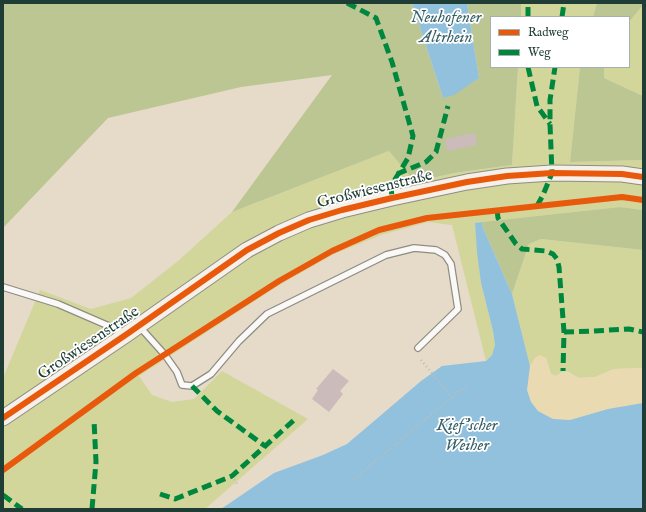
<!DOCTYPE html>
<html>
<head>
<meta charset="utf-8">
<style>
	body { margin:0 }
	#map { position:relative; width:646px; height:512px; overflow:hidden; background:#e6dac9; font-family:"IM FELL English",serif }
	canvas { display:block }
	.frame { position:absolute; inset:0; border:4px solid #1f3d34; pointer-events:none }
	.legend { position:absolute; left:490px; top:16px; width:140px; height:52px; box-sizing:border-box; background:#fff; border:1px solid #a5b1ae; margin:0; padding:5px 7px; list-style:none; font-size:12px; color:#1f3d34 }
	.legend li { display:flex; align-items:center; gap:8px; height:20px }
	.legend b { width:20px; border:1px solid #a5b1ae }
</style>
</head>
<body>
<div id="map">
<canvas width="646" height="512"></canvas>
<div class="frame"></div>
<ul class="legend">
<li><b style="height:5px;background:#e8590c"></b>Radweg</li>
<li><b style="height:5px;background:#00873e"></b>Weg</li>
</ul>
</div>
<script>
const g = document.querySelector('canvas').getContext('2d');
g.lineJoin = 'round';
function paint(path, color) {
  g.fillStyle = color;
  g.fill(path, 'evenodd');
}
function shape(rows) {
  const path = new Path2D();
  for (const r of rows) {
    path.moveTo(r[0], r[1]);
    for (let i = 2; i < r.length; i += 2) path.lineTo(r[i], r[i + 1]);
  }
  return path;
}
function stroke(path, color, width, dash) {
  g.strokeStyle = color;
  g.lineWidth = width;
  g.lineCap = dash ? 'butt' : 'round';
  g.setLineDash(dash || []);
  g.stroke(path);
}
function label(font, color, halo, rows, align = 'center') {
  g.font = font + ' "IM FELL English",serif';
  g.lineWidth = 3.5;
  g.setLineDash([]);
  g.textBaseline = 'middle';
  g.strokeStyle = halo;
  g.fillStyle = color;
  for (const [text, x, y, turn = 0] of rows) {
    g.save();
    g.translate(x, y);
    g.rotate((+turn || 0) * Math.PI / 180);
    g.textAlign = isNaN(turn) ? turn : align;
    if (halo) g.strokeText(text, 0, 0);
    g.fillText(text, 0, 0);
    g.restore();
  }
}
paint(shape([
	[521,3,597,3,593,17,521,17],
	[643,5,643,96,604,78,604,67,629,67,629,22],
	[518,67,580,67,570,162,643,160,643,210,620,207,475,223,481,283,493,331,495,345,492,355,486,361,452,225,428,222,381,235,334,254,281,284,139,376,152,395,172,402,194,399,222,371,308,419,205,509,3,509,3,378,40,290,91,309,131,298,178,261,232,212,389,151,416,182,454,173,512,165],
	[541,239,643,250,643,368,614,369,595,377,579,378,567,371,556,376,551,374,546,358,536,357,530,366,512,294,529,244]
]), '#d2d69b');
paint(shape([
	[3,3,412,3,443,98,479,78,467,3,521,3,521,17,491,17,491,67,518,67,512,165,454,173,415,182,389,151,232,212,332,75,241,87,108,118,3,228],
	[597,3,643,3,643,5,629,22,629,17,593,17],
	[580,67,604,67,604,78,643,96,643,160,570,162],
	[620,207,643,210,643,250,541,239,529,244,512,294,483,228,482,222]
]), '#bcc693');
paint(shape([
	[540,355,546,358,551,374,556,376,563,371,579,378,595,377,614,369,643,368,643,403,608,409,570,420,553,419,538,411,531,402,527,390,530,366,536,357]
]), '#eadab1');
paint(shape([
	[412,3,467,3,479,78,454,95,443,98],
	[482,222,483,228,512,294,530,366,527,390,531,402,538,411,553,419,570,420,608,409,643,403,643,509,221,509,274,473,323,455,347,444,380,416,421,381,442,366,486,361,492,355,495,345,493,331,481,283,477,252,475,223]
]), '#92c1dd');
paint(shape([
	[475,133,477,145,447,151,445,139],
	[333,369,349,381,340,391,343,394,329,412,312,399,318,390,316,389]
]), '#cbbcbb');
const lane = shape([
	[3,287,58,304,125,333],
	[139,326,165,355,177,372,182,385,192,386,211,374,239,341,267,314,386,255,414,248,436,250,445,255,451,264,458,309,418,348]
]);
const secondary = shape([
	[3,418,127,334,247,250,279,233,309,220,342,210,392,198,467,182,507,176,552,173,622,174,643,177]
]);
stroke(lane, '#8e8d83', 8);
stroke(secondary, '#8e8d83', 17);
stroke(shape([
	[421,360,452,397],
	[232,476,238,485],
	[354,479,468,384]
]), '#bcbdb9', 2.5, [1, 3]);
stroke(lane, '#fbf9f7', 5.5);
stroke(secondary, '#f5f0e9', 15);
stroke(shape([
	[347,3,376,18,392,62,413,136,408,158,391,186,392,198],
	[528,17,528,3],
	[562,17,564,3],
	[528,67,537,106,550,124],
	[397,174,426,162,436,152,448,106],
	[537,206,543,195,552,173,550,124,550,100,555,67],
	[497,210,498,218,516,244,522,249,546,251,553,254,557,259,559,267,564,332,563,371],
	[564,332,593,331,629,329,643,332],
	[192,386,217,411,265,446],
	[160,494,175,499,232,476,294,420],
	[3,495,22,509],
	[92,509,96,462,94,420]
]), '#00873e', 5, [10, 5]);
stroke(shape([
	[3,418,127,334,247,250,279,233,309,220,342,210,392,198,467,182,507,176,552,173,622,174,643,177],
	[3,470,136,373,279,281,332,251,379,230,427,218,622,197,643,200]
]), '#e8590c', 6);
label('16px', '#1f3d34', '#fff', [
	["Großwiesenstraße",375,190,-14],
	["Großwiesenstraße",89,344,-34]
]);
label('italic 17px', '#376169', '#fff', [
	["Neuhofener",446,19],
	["Altrhein",446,39],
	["Kief'scher",467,427],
	["Weiher",467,447]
]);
</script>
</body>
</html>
